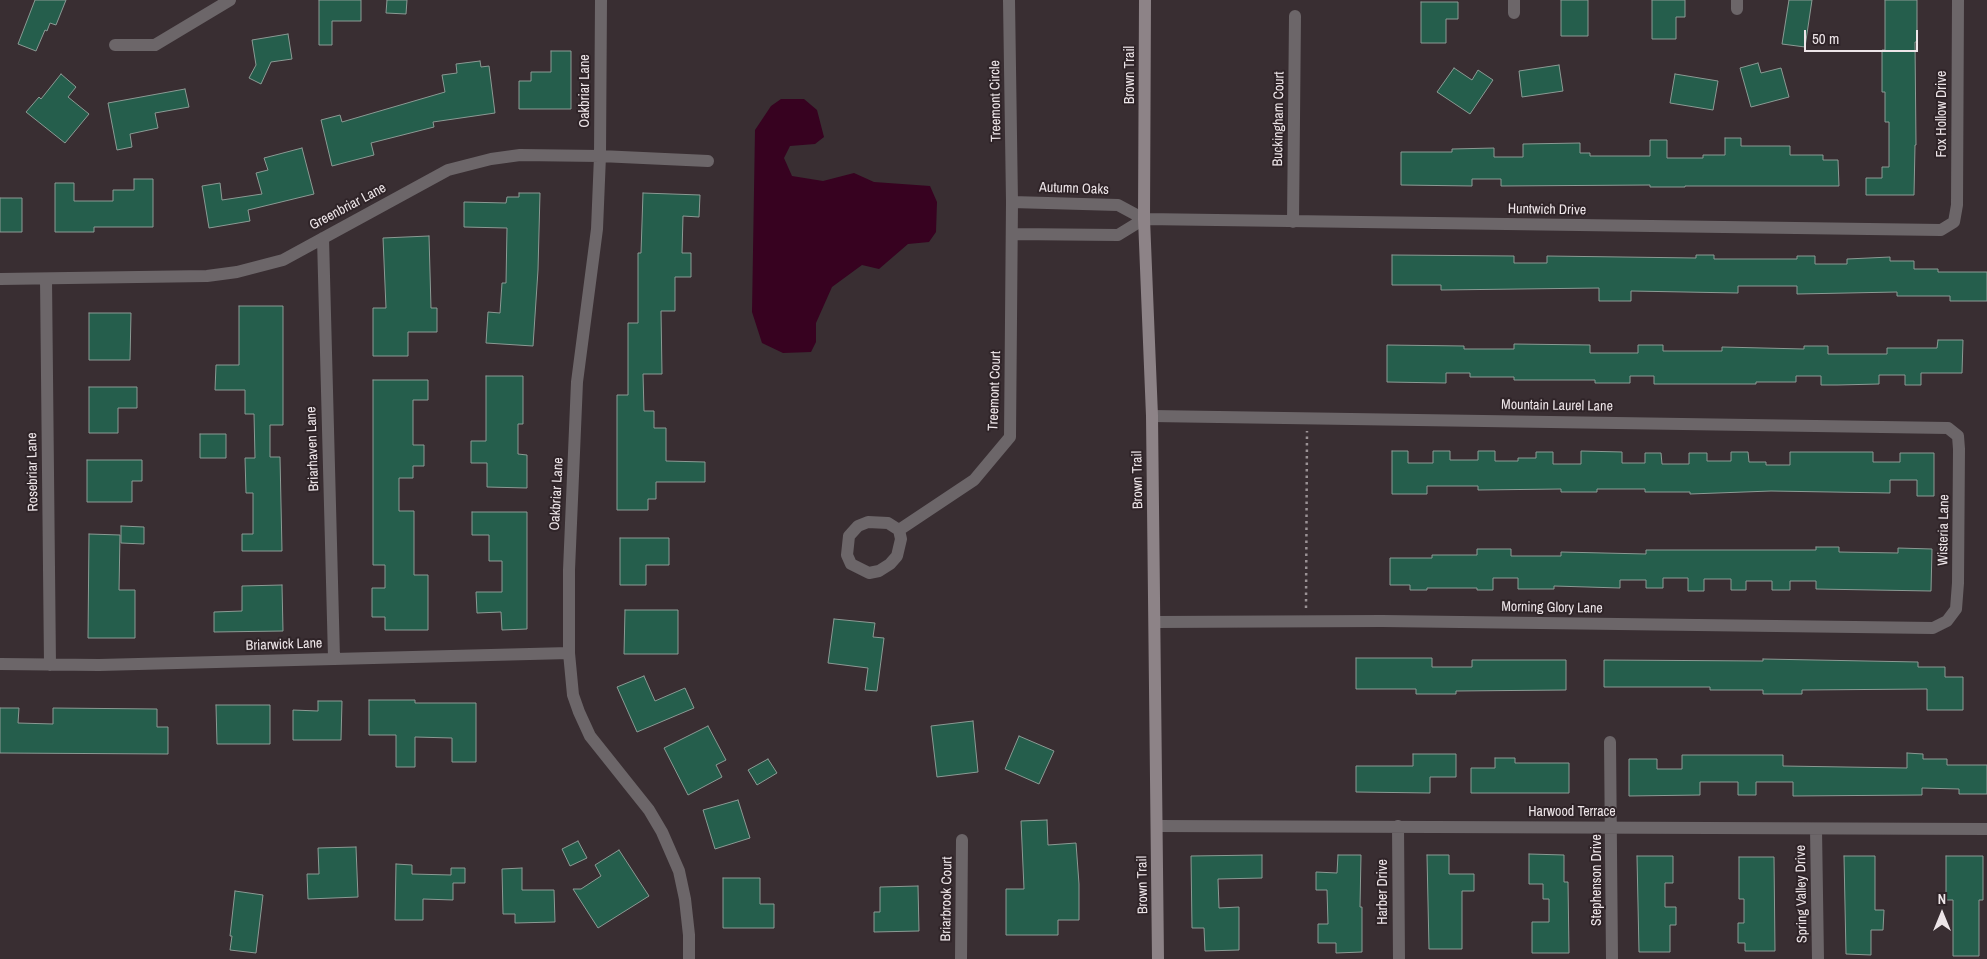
<!DOCTYPE html>
<html>
<head>
<meta charset="utf-8">
<style>
	body { margin:0 }
	#map { position:relative; width:1987px; height:959px; overflow:hidden; background:#392e32; font-family:"Archivo Narrow",sans-serif }
	canvas { display:block }
	.north { position:absolute; left:1917px; top:889px; width:50px; height:50px; -webkit-text-stroke:4px #2f2428; paint-order:stroke; rotate:0deg; font-size:14px; font-weight:700; line-height:20px; text-align:center; color:#ede5e8 }
	.north::after { content:''; display:block; margin:auto; width:18px; height:22px; background:#ede5e8; clip-path:polygon(50% 0,100% 100%,50% 72%,0 100%) }
	.scale { position:absolute; left:1804px; top:30px; width:114px; height:22px; box-sizing:border-box; border:2px solid #ede5e8; border-top:0; padding-left:6px; font-size:15px; line-height:18px; white-space:nowrap; color:#ede5e8; -webkit-text-stroke:4px #2f2428; paint-order:stroke }
</style>
</head>
<body>
<div id="map">
<canvas width="1987" height="959"></canvas>
<div class="north">N</div>
<div class="scale">50 m</div>
</div>
<script>
const g = document.querySelector('canvas').getContext('2d');
g.lineJoin = 'round';
function paint(path, color) {
  g.fillStyle = color;
  g.fill(path, 'evenodd');
}
function shape(rows) {
  const path = new Path2D();
  for (const r of rows) {
    path.moveTo(r[0], r[1]);
    for (let i = 2; i < r.length; i += 2) path.lineTo(r[i], r[i + 1]);
  }
  return path;
}
function stroke(path, color, width, dash) {
  g.strokeStyle = color;
  g.lineWidth = width;
  g.lineCap = dash ? 'butt' : 'round';
  g.setLineDash(dash || []);
  g.stroke(path);
}
function label(font, color, halo, rows, align = 'center') {
  g.font = font + ' "Archivo Narrow",sans-serif';
  g.lineWidth = 4;
  g.setLineDash([]);
  g.textBaseline = 'middle';
  g.strokeStyle = halo;
  g.fillStyle = color;
  for (const [text, x, y, turn = 0] of rows) {
    g.save();
    g.translate(x, y);
    g.rotate((+turn || 0) * Math.PI / 180);
    g.textAlign = isNaN(turn) ? turn : align;
    if (halo) g.strokeText(text, 0, 0);
    g.fillText(text, 0, 0);
    g.restore();
  }
}
paint(shape([
	[781,99,804,99,817,110,824,137,815,144,790,146,784,158,792,176,823,181,854,173,874,182,930,186,937,202,936,232,929,242,908,244,879,269,862,265,832,287,816,323,816,342,811,352,783,353,762,343,752,312,755,130,771,106]
]), '#370220');
const building = shape([
	[35,0,66,0,56,25,50,23,47,31,45,30,36,51,18,44,35,0],
	[319,0,361,0,361,21,332,21,332,45,319,45,319,0],
	[387,0,407,0,406,14,386,13,387,0],
	[1561,0,1588,0,1588,36,1561,36,1561,0],
	[1652,0,1685,0,1685,17,1676,17,1676,39,1652,39,1652,0],
	[1789,0,1812,0,1805,47,1782,44,1789,0],
	[1885,0,1917,0,1917,42,1915,42,1916,145,1915,145,1914,195,1866,195,1866,178,1882,178,1882,167,1889,167,1889,122,1885,122,1885,92,1882,92,1882,50,1885,50,1885,0],
	[1421,2,1458,2,1458,19,1446,19,1446,43,1421,43,1421,2],
	[288,34,292,59,271,62,261,84,249,78,256,65,252,40,288,34],
	[551,51,571,51,571,109,519,109,519,81,531,81,531,72,551,72,551,51],
	[480,61,481,67,489,66,495,113,433,122,434,127,371,143,374,155,332,166,321,120,340,115,342,122,445,92,442,75,457,73,456,64,480,61],
	[1758,63,1761,73,1781,68,1789,97,1751,107,1740,68,1758,63],
	[1559,65,1563,91,1522,97,1519,71,1559,65],
	[1454,68,1472,80,1478,70,1493,80,1470,114,1437,92,1454,68],
	[61,74,76,87,68,97,89,114,65,143,26,112,39,97,41,99,61,74],
	[1675,74,1718,81,1713,110,1670,103,1675,74],
	[185,89,189,107,155,113,158,128,130,134,132,147,117,150,108,103,185,89],
	[1725,138,1741,138,1741,146,1790,146,1790,155,1823,155,1823,160,1838,160,1839,186,1685,186,1685,187,1650,187,1650,185,1501,186,1501,179,1472,179,1472,186,1401,185,1401,152,1452,152,1452,149,1494,148,1494,157,1523,157,1523,144,1580,143,1580,153,1590,153,1590,156,1650,156,1650,140,1667,140,1667,158,1703,158,1703,155,1725,155,1725,138],
	[302,148,314,194,248,210,250,221,209,228,202,186,220,183,222,200,262,194,256,173,268,170,264,158,302,148],
	[134,179,153,179,153,227,94,227,94,232,55,232,55,183,74,183,74,201,113,201,113,190,134,190,134,179],
	[519,193,540,193,538,270,533,346,486,343,488,312,500,313,502,283,506,283,507,228,464,227,464,202,506,203,507,197,519,197,519,193],
	[643,193,700,195,699,217,683,216,682,253,691,253,691,277,675,277,675,311,661,311,662,374,643,374,644,411,654,411,654,428,666,428,666,461,705,462,705,482,656,482,656,499,648,499,648,510,617,510,617,395,628,395,628,323,638,323,638,253,641,253,643,193],
	[0,198,22,198,22,232,0,232,0,198],
	[429,236,431,308,437,308,437,332,408,332,408,356,373,356,373,308,386,308,383,238,429,236],
	[1392,255,1514,256,1514,263,1547,263,1547,256,1696,258,1696,255,1714,255,1714,259,1797,259,1797,256,1815,256,1815,264,1847,264,1847,259,1890,257,1890,261,1914,261,1914,269,1938,269,1938,272,1987,272,1987,301,1950,301,1950,296,1897,296,1897,292,1797,294,1797,286,1738,286,1738,293,1631,291,1631,301,1599,301,1599,288,1441,290,1441,285,1392,285,1392,255],
	[239,306,283,306,283,425,270,425,270,457,280,457,282,551,242,551,242,534,253,534,253,493,246,493,245,458,255,458,254,414,245,414,245,390,215,390,216,365,239,365,239,306],
	[89,313,131,313,130,360,89,360,89,313],
	[1938,340,1963,340,1962,373,1921,373,1921,385,1905,385,1905,375,1879,375,1879,384,1838,385,1821,385,1821,376,1796,376,1796,382,1756,382,1756,384,1654,384,1654,376,1630,376,1630,383,1595,383,1595,380,1514,380,1514,377,1470,377,1470,373,1446,373,1446,383,1387,382,1387,345,1464,346,1464,349,1514,349,1514,344,1590,345,1590,353,1638,353,1638,345,1663,345,1663,351,1722,351,1722,347,1804,349,1804,346,1828,346,1828,354,1887,354,1887,348,1937,348,1938,340],
	[486,376,523,376,523,424,518,424,518,454,527,455,527,488,487,487,487,463,471,463,471,441,486,441,486,376],
	[373,380,428,380,428,400,413,400,413,445,424,445,424,466,413,466,413,478,399,478,399,511,414,511,414,575,428,575,428,630,385,630,385,617,372,617,372,588,385,588,385,565,373,565,373,380],
	[89,387,137,387,137,408,118,408,118,433,89,433,89,387],
	[200,434,226,434,226,458,200,458,200,434],
	[1392,451,1408,451,1408,463,1433,463,1433,451,1450,451,1450,460,1478,460,1478,451,1495,451,1495,461,1518,461,1518,458,1536,458,1536,452,1553,452,1553,464,1581,464,1581,451,1622,452,1622,463,1645,463,1645,453,1661,453,1662,464,1689,464,1689,453,1707,453,1707,461,1731,461,1731,452,1748,452,1749,462,1766,462,1766,465,1790,465,1790,452,1873,452,1873,462,1900,462,1900,453,1934,453,1934,496,1917,496,1917,480,1890,480,1890,493,1771,491,1690,494,1690,492,1645,492,1645,489,1597,489,1597,492,1561,492,1561,489,1478,490,1478,486,1427,486,1427,494,1392,494,1392,451],
	[87,460,142,460,142,481,132,481,132,502,87,502,87,460],
	[472,512,527,512,527,629,502,630,501,612,477,613,476,592,502,592,502,561,489,561,489,535,472,535,472,512],
	[121,526,144,527,144,544,121,543,121,526],
	[89,534,120,535,119,590,135,590,135,638,88,638,89,534],
	[620,538,669,538,669,565,646,565,646,585,620,585,620,538],
	[1816,547,1839,547,1839,552,1898,553,1898,548,1932,549,1931,591,1816,589,1816,581,1790,581,1790,590,1772,590,1772,581,1746,581,1746,590,1731,590,1731,579,1704,579,1704,591,1688,591,1688,578,1663,578,1663,588,1646,588,1646,580,1620,580,1620,588,1554,586,1554,589,1518,589,1518,578,1493,578,1493,590,1477,590,1477,588,1427,588,1427,590,1410,590,1410,585,1390,585,1390,558,1432,558,1432,555,1477,555,1477,549,1511,549,1511,556,1561,556,1561,552,1646,554,1646,550,1816,550,1816,547],
	[282,585,283,631,214,632,214,612,242,611,242,586,282,585],
	[625,610,678,610,678,654,624,654,625,610],
	[834,619,875,623,873,637,884,638,877,691,865,690,868,668,828,663,834,619],
	[1356,658,1432,658,1432,667,1472,667,1472,660,1566,660,1566,690,1456,691,1456,694,1416,694,1416,689,1356,689,1356,658],
	[1763,659,1918,662,1918,667,1945,667,1945,677,1963,677,1963,710,1927,710,1927,689,1802,690,1802,694,1763,694,1763,690,1710,690,1710,687,1604,687,1604,660,1763,661,1763,659],
	[644,676,655,701,685,688,694,708,637,732,617,687,644,676],
	[369,700,415,700,415,703,476,703,476,762,452,762,452,738,415,737,415,767,396,767,396,735,369,735,369,700],
	[318,701,342,701,341,740,293,740,293,710,318,711,318,701],
	[216,705,270,705,270,744,217,744,216,705],
	[0,708,19,708,18,723,53,724,53,708,157,709,157,727,168,727,168,754,0,753,0,708],
	[973,721,978,772,937,777,931,726,973,721],
	[708,726,726,760,716,765,722,777,688,795,664,748,708,726],
	[1019,736,1054,751,1039,784,1005,769,1019,736],
	[1907,753,1923,754,1923,759,1947,759,1947,765,1987,765,1987,794,1959,794,1959,789,1922,788,1922,795,1793,796,1793,782,1756,782,1756,795,1738,795,1738,782,1700,782,1700,795,1629,796,1629,759,1657,759,1657,769,1682,769,1682,755,1783,755,1783,766,1907,768,1907,753],
	[1413,754,1456,754,1456,777,1430,777,1430,793,1356,792,1356,766,1413,766,1413,754],
	[1495,758,1515,758,1515,763,1569,763,1569,793,1471,793,1471,768,1495,768,1495,758],
	[768,759,777,773,757,785,748,770,768,759],
	[738,800,750,838,715,849,703,810,738,800],
	[1047,820,1048,845,1076,843,1079,884,1079,920,1058,920,1058,935,1006,935,1006,889,1024,889,1021,821,1047,820],
	[578,841,587,858,570,866,562,849,578,841],
	[356,847,358,897,308,899,307,874,319,874,318,848,356,847],
	[619,850,649,896,598,928,573,889,581,889,601,876,595,865,619,850],
	[1529,854,1564,855,1564,882,1568,882,1569,953,1532,953,1532,922,1549,922,1549,899,1543,899,1543,884,1529,884,1529,854],
	[1262,855,1262,878,1218,879,1219,908,1239,907,1239,950,1205,951,1204,928,1192,928,1191,856,1262,855],
	[1338,855,1361,855,1360,907,1362,907,1362,952,1336,953,1336,943,1318,943,1318,924,1328,924,1327,890,1316,890,1316,872,1337,873,1338,855],
	[1427,855,1449,855,1449,874,1474,874,1474,891,1462,891,1462,949,1429,949,1427,855],
	[1637,856,1673,856,1673,883,1665,883,1665,907,1676,907,1676,925,1670,925,1670,952,1639,952,1637,856],
	[1844,856,1875,856,1875,910,1884,910,1883,930,1871,930,1871,955,1846,954,1844,856],
	[1946,856,1983,856,1983,900,1979,900,1979,956,1953,956,1953,900,1946,900,1946,856],
	[1739,857,1774,857,1775,951,1745,951,1745,943,1738,943,1738,923,1744,923,1744,899,1739,899,1739,857],
	[396,864,412,865,412,874,451,875,451,868,465,868,465,883,453,883,453,900,423,899,423,920,395,920,396,864],
	[522,868,522,890,554,890,555,922,515,923,515,914,503,914,502,869,522,868],
	[723,878,760,878,760,904,774,904,774,928,723,928,723,878],
	[918,886,919,931,874,932,874,912,880,912,880,887,918,886],
	[235,891,263,895,256,953,230,950,232,936,230,936,235,891]
]);
paint(building, '#255e4c');
stroke(building, '#8b9a94', 1);
stroke(shape([
	[1306,608,1307,431]
]), '#9b9295', 2.5, [2.5, 4]);
stroke(shape([
	[601,0,600,156,597,229,577,382,569,570,569,653,573,695,579,712,590,736,649,810,662,832,679,871,685,899,689,935,689,959],
	[1514,0,1514,13],
	[1737,9,1737,0],
	[115,45,155,45,230,0],
	[1012,202,1118,205,1144,219,1941,230,1954,222,1957,205,1958,0],
	[1293,222,1295,16],
	[1012,234,1118,235,1144,219],
	[323,238,334,658],
	[0,279,207,276,237,272,283,260,448,170,491,159,520,155,600,156,708,161],
	[46,279,50,665],
	[1152,416,1948,428,1958,436,1959,449,1958,583,1956,609,1947,621,1933,628,1382,621,1155,622],
	[868,522,888,523,899,530,901,539,897,556,890,564,879,571,869,573,851,564,847,555,849,536,858,526,868,522],
	[899,530,974,480,1010,437,1012,202,1009,0],
	[0,664,99,665,569,653],
	[1610,742,1612,959],
	[1157,826,1987,829],
	[1398,826,1399,959],
	[1816,829,1818,959],
	[961,959,962,840]
]), '#6c6669', 12);
stroke(shape([
	[1145,0,1144,219,1152,416,1158,959]
]), '#8d8387', 12);
label('14px', '#ede5e8', '#2f2428', [
	["Brown Trail",1130,75,-90],
	["Oakbriar Lane",585,91,-90],
	["Treemont Circle",996,101,-91],
	["Fox Hollow Drive",1942,114,-90],
	["Buckingham Court",1279,119,-89],
	["Autumn Oaks",1074,189,2],
	["Greenbriar Lane",348,207,-28],
	["Huntwich Drive",1547,210,1],
	["Treemont Court",995,391,-88],
	["Mountain Laurel Lane",1557,406,1],
	["Briarhaven Lane",313,449,-92],
	["Rosebriar Lane",33,472,-91],
	["Brown Trail",1138,480,-91],
	["Oakbriar Lane",557,494,-87],
	["Wisteria Lane",1944,530,-89],
	["Morning Glory Lane",1552,608,1],
	["Briarwick Lane",284,645,-2],
	["Harwood Terrace",1572,812],
	["Stephenson Drive",1597,880,-90],
	["Brown Trail",1143,885,-91],
	["Harber Drive",1383,892,-90],
	["Spring Valley Drive",1802,894,-91],
	["Briarbrook Court",947,899,-89]
]);
</script>
</body>
</html>
